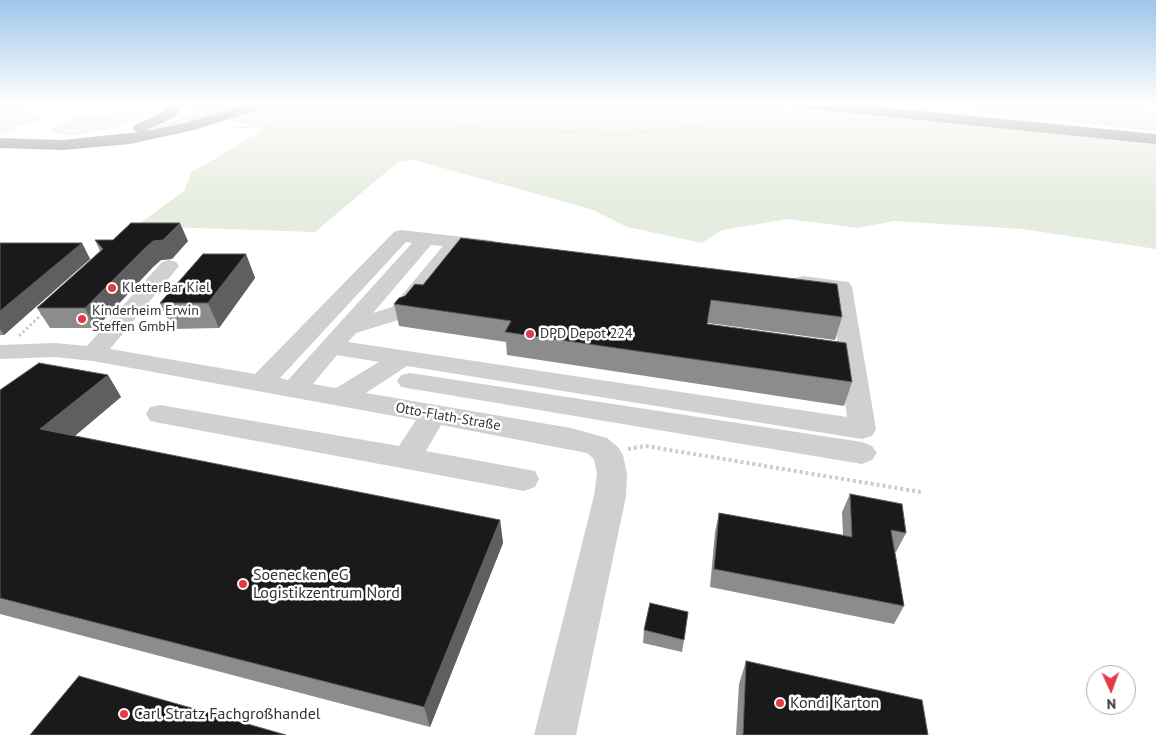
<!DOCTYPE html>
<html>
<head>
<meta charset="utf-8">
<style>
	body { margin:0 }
	#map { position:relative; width:1156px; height:735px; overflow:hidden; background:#fff; font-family:"PT Sans",sans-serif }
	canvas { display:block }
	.north { position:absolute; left:1086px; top:665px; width:50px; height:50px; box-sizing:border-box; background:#fff; border:1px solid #adadad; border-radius:50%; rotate:178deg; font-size:14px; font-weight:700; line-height:20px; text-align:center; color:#333 }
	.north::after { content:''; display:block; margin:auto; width:18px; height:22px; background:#e63946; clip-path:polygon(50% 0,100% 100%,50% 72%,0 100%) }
</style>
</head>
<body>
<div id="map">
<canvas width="1156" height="735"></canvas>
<div class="north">N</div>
</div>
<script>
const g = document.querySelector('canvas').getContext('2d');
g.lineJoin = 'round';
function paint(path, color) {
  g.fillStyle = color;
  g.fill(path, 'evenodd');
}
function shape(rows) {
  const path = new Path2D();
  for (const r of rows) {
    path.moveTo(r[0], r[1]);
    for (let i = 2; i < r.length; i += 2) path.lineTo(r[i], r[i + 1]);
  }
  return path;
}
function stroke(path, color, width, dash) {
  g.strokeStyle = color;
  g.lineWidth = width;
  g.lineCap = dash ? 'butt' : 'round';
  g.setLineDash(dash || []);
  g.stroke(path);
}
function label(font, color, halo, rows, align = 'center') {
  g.font = font + ' "PT Sans",sans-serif';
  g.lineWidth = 5;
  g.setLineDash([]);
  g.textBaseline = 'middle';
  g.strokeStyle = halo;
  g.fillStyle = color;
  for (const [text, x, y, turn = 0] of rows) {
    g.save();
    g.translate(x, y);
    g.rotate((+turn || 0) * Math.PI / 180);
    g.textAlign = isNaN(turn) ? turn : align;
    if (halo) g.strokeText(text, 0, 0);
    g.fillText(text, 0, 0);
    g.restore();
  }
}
paint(shape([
	[6,104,43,104,29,110,35,113,33,118,43,118,29,125,12,126,15,129,0,134,0,107],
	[191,104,248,104,174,127,146,131,184,115,191,111],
	[272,104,753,104,1156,142,1156,249,1022,229,894,221,858,228,788,219,722,230,702,243,627,227,591,209,414,160,398,162,315,232,136,226,184,191,192,171,208,163,265,128,224,120],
	[905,104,1133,104,1156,112,1156,131],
	[140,109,144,110,137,112,144,114,141,117,112,128,78,135,63,135,50,131,52,128,76,117,83,115,79,118]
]), '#e6ecdf');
stroke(shape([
	[231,128,290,124,423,121,489,129,623,134,729,123,843,122]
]), '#cdcdcd', 2, [1, 1]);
stroke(shape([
	[19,336,43,313]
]), '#cdcdcd', 3, [2.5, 2.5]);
stroke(shape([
	[628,449,646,446,921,492]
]), '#cdcdcd', 4, [3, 3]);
paint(shape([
	[401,230,490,240,497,242,500,246,497,250,490,252,462,249,408,317,356,333,348,342,847,417,831,292,796,286,793,282,796,278,803,276,841,281,849,282,852,287,876,429,872,436,862,439,407,366,366,393,571,428,607,438,618,447,623,455,627,474,626,496,576,735,534,735,594,496,597,474,594,459,587,453,441,425,426,451,535,471,539,479,535,487,524,491,160,423,150,421,146,414,150,407,160,405,399,446,416,420,93,361,55,357,0,359,0,345,55,343,87,346,162,262,169,260,176,262,179,266,110,349,255,374,394,232,401,230],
	[406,242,412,243,288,380,280,378,406,242],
	[431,245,443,246,392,307,373,313,431,245],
	[337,355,379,362,336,388,313,384,337,355],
	[410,373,862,442,872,446,877,453,872,460,862,464,401,387,397,381,401,375,410,373]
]), '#d0d0d0');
paint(shape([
	[170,104,185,104,175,117,145,131,186,123,246,104,269,104,267,107,194,130,130,144,63,150,0,148,0,138,63,140,139,132,135,131,132,128,135,125,165,111,170,104],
	[793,104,851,104,1156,134,1156,144,800,108,793,104]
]), '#9a9a9a');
paint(shape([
	[461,238,842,317,835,340,708,323,707,324,852,382,844,406,507,355,506,342,399,326,394,304,405,296,423,285],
	[95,240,188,241,172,259,161,260,153,267,96,328,50,328,37,308,100,251],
	[82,243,90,259,4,335,0,335,0,244],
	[246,254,255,278,219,328,172,329,160,303],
	[108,375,121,397,74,436,500,520,503,543,430,727,0,614,0,390],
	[850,494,906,533,896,552,895,552,904,606,894,624,710,587,715,532,719,513,843,535,842,512],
	[644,630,684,640,682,652,643,643],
	[746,661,928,735,736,735,739,684]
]), '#8c8c8c');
paint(shape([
	[180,223,188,241,172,259,161,260,153,267,96,328,85,308,145,248,153,241],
	[82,243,90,259,4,335,0,329,0,311],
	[246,254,255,278,219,328,208,303],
	[108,375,121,397,56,452,40,429],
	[500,520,503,543,430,727,424,707]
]), '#5f5f5f');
const building = shape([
	[131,223,180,223,163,240,153,241,145,248,85,308,37,308,103,249,95,240,113,240,131,223],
	[461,238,837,284,842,317,711,300,707,324,846,343,852,382,505,332,511,321,394,304,399,298,405,296,415,284,423,285,461,238],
	[0,243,82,243,0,311,0,243],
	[203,254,246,254,208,303,160,303,203,254],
	[39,363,108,375,40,429,500,520,424,707,0,598,0,390,39,363],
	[850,494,902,504,906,533,891,530,904,606,714,569,719,513,852,537,850,494],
	[650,603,688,612,684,640,644,630,650,603],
	[746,661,922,700,928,735,743,735,746,661],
	[79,676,286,735,30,735,79,676]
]);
paint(building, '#1a1a1a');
stroke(building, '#5f5f5f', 1);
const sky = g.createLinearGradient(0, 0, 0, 207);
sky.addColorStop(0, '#9ec6ea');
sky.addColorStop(0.5, '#fff');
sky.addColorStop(1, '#ffffff00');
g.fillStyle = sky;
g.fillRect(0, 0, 1156, 207);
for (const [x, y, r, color] of [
	[112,288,5,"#e63946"],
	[82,319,5,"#e63946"],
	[530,334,5,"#e63946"],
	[243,584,5,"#e63946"],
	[780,703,5,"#e63946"],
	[124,714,5,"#e63946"]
]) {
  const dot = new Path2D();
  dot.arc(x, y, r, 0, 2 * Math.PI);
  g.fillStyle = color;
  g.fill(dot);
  stroke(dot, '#fff', 2);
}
label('14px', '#333', '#fff', [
	["KletterBar Kiel",122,288],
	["Kinderheim Erwin",92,311],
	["Steffen GmbH",92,327],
	["DPD Depot 224",540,334]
], 'left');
label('14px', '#333', '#fff', [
	["Otto-Flath-Straße",448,417,10]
]);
label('16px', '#333', '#fff', [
	["Soenecken eG",253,575],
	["Logistikzentrum Nord",253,593],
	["Kondi Karton",790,703],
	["Carl Stratz Fachgroßhandel",134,714]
], 'left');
</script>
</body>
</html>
